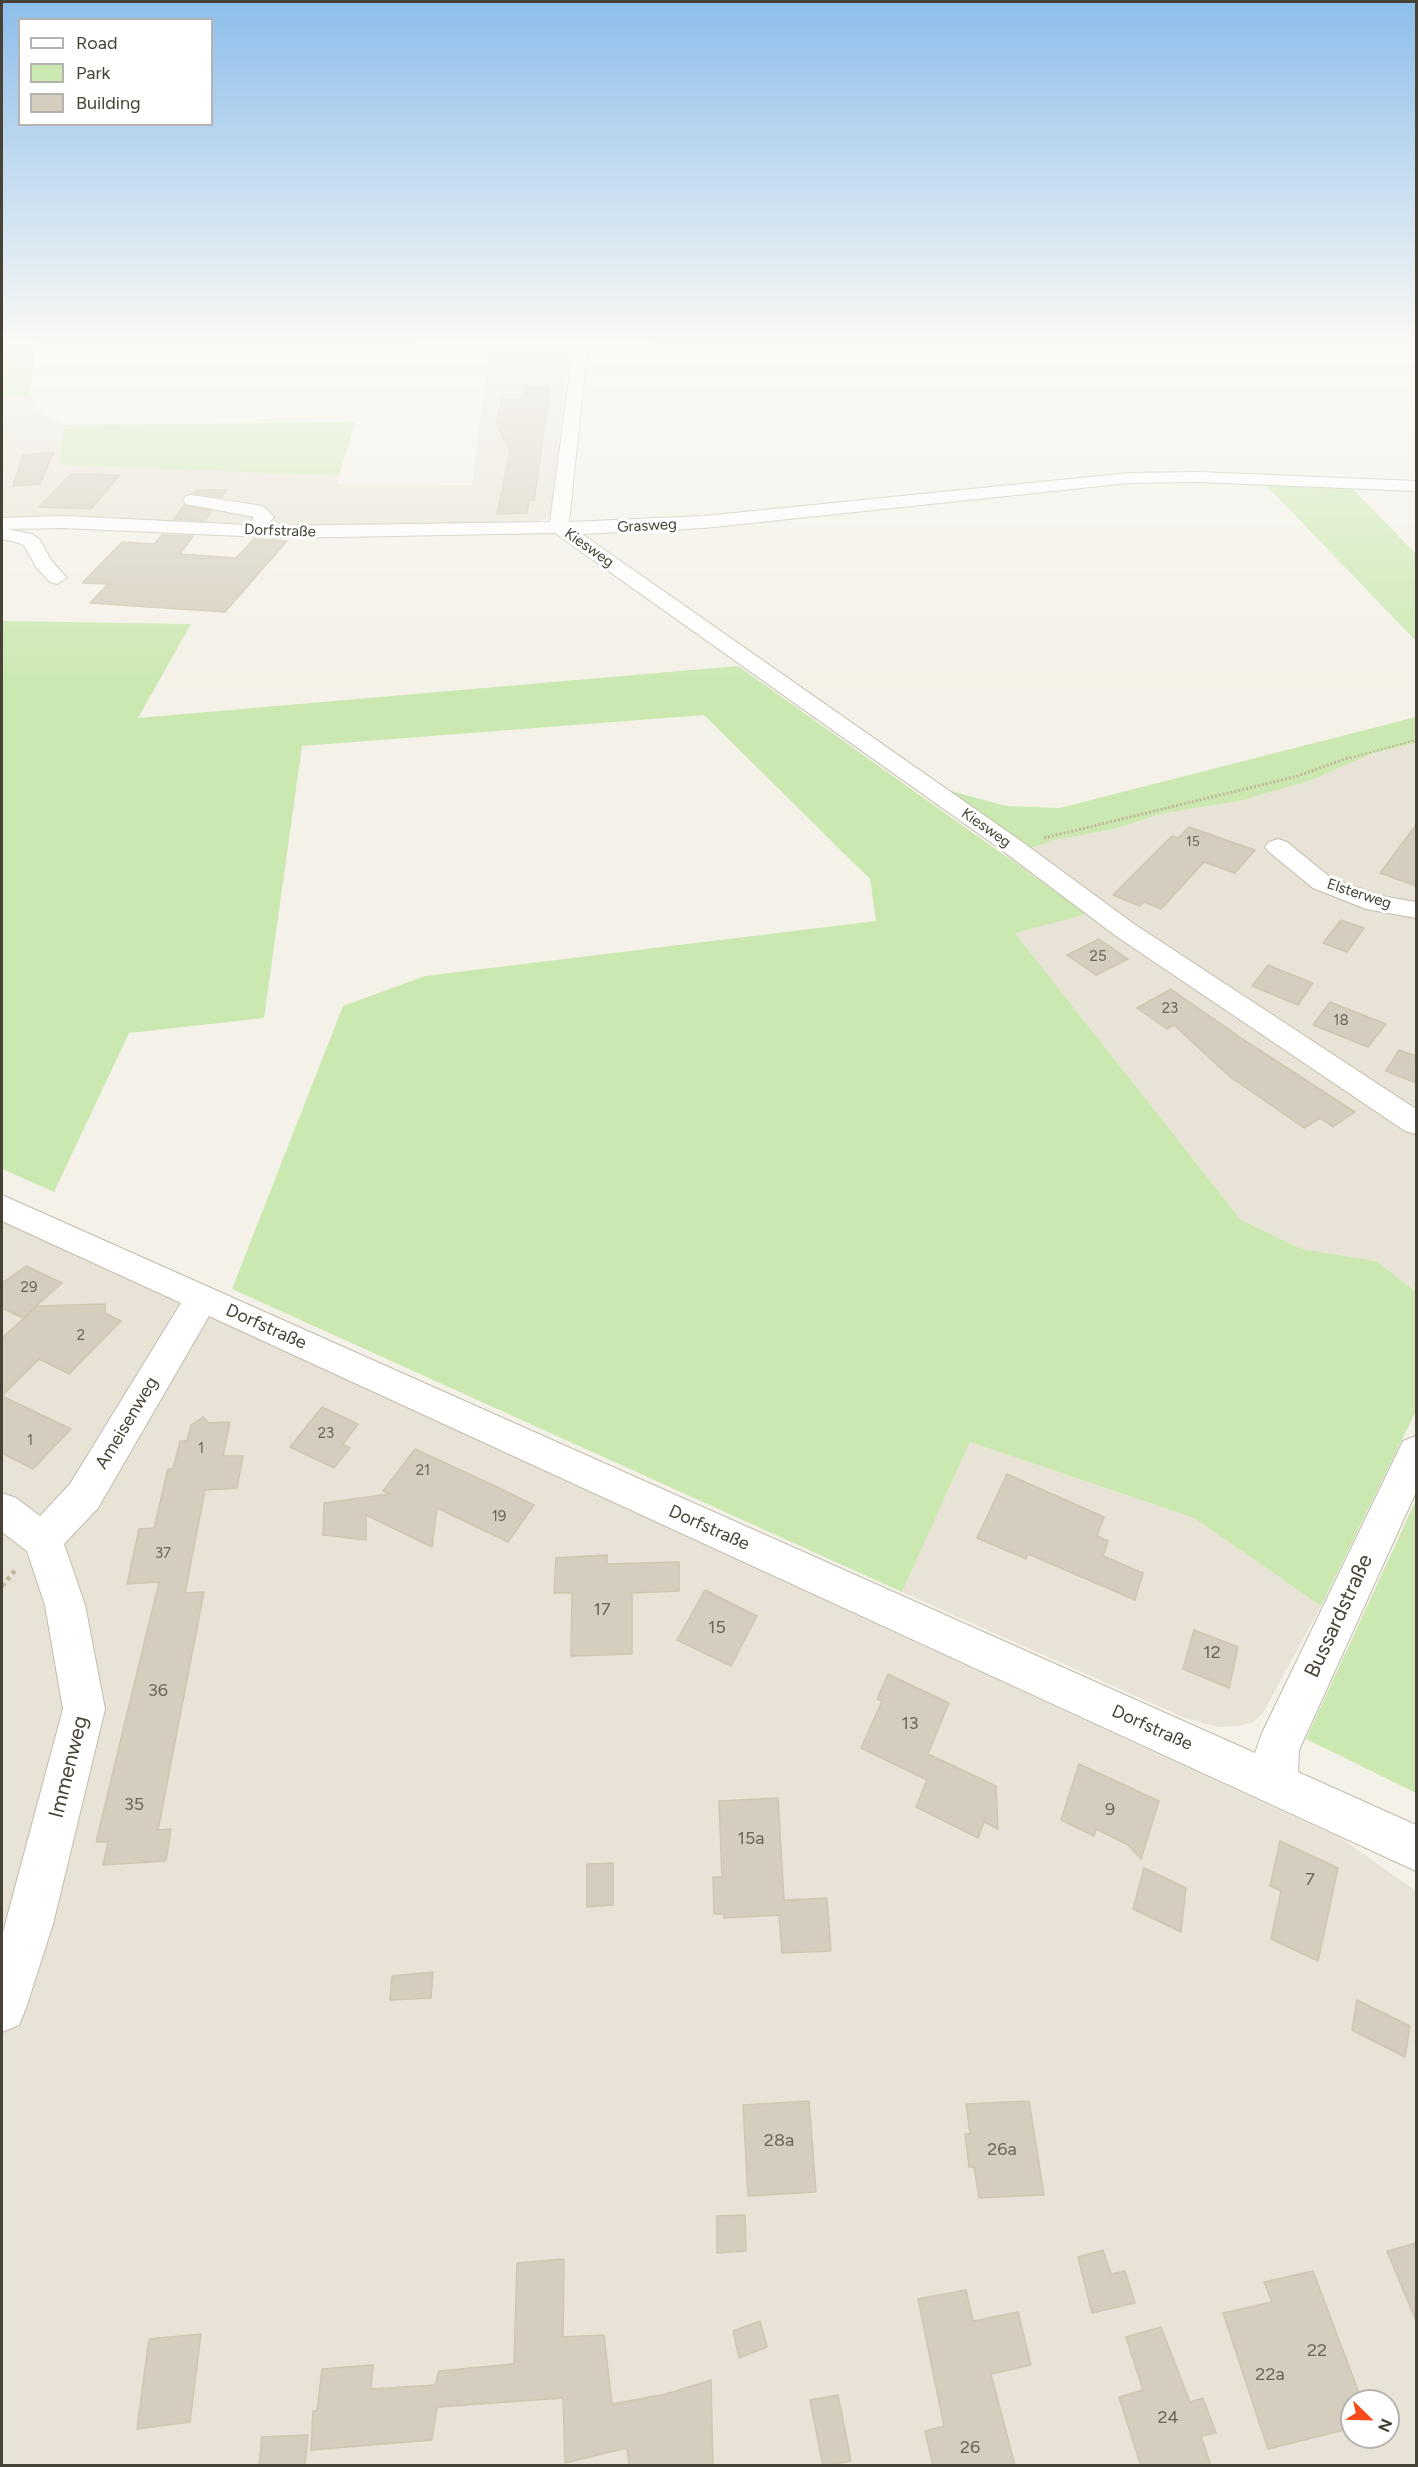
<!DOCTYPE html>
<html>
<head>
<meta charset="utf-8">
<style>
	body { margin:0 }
	#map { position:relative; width:1418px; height:2467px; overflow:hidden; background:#f4f1e8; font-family:Figtree,sans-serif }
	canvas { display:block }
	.frame { position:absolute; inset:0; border:3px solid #474236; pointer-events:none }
	.legend { position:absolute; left:18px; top:18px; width:195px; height:108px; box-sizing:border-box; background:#fff; border:2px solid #b5b3af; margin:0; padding:8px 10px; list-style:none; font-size:18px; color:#474236 }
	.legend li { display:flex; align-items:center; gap:12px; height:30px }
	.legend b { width:30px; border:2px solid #b5b3af }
	.north { position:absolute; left:1340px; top:2389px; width:60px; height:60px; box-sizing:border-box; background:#fff; border:2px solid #b5b3af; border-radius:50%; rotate:113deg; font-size:16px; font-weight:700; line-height:24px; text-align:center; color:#474236 }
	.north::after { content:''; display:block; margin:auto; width:21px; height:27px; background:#f84b1b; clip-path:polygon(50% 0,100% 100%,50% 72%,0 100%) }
</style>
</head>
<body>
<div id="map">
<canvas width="1418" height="2467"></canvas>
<div class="frame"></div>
<ul class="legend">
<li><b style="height:8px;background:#fff"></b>Road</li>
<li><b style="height:16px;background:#cbe8b1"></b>Park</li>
<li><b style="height:16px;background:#d5cdbd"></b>Building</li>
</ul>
<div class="north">N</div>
</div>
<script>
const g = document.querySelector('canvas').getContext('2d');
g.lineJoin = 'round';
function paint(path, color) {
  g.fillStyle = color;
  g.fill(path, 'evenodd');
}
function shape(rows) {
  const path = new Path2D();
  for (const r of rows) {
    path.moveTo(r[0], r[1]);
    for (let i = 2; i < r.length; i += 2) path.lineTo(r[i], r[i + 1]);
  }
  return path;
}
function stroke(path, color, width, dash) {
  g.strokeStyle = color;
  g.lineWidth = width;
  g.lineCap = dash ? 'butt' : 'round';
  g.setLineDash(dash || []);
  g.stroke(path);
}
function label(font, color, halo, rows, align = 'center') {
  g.font = font + ' Figtree,sans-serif';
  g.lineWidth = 6;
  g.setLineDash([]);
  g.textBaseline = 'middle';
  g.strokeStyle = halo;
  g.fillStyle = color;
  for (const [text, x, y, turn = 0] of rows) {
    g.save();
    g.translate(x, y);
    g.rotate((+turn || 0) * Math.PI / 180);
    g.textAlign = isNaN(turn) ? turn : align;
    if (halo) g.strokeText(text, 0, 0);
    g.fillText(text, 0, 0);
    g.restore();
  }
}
paint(shape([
	[421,340,679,340,578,344,569,352,551,514,543,520,514,524,314,528,55,518,2,519,2,398,30,395,41,413,64,425,60,465,339,476,338,484,472,485,489,351,413,348],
	[1416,743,1416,1292,1376,1261,1302,1249,1241,1220,1015,933,1086,913,1005,856,1055,840,1114,829,1164,813,1240,801,1312,780,1371,754],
	[2,1221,1342,1839,1416,1891,1416,2465,2,2466],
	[1352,2401,1388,2401,1388,2437,1352,2437],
	[970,1442,1194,1518,1321,1606,1263,1713,1253,1722,1238,1726,1219,1727,1185,1718,902,1592]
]), '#e8e3d6');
paint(shape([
	[2,340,38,340,35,344,30,395,2,398],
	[355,422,339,476,59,465,64,425],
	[1262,481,1350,486,1416,554,1416,641],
	[2,621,191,624,138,718,738,666,1087,914,1015,933,1241,1220,1302,1249,1376,1261,1416,1292,1416,1411,1321,1606,1194,1518,970,1442,902,1592,232,1289,343,1006,425,976,876,921,870,879,704,715,302,746,264,1018,129,1033,54,1192,2,1169],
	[1416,717,1416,743,1371,754,1312,780,1240,801,1164,813,1114,829,1055,840,1024,850,936,787,1006,806,1060,808],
	[1416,1500,1416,1793,1306,1739]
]), '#cbe8b1');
const building = shape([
	[524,387,550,387,534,501,529,500,527,513,497,514,510,451,496,423,502,399,522,399,524,387],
	[54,452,40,484,13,486,23,455,54,452],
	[71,474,120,475,91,509,39,507,71,474],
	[197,490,227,490,222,497,194,493,197,490],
	[184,505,186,506,211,511,205,521,174,519,184,505],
	[162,535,193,536,180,554,236,558,254,539,287,541,225,612,90,603,108,584,82,583,122,542,154,544,162,535],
	[1416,825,1416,886,1380,873,1416,825],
	[1189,827,1255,850,1235,873,1204,862,1161,909,1144,902,1140,906,1113,895,1172,836,1178,838,1189,827],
	[1341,920,1364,928,1347,952,1323,943,1341,920],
	[1099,939,1128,959,1096,975,1067,955,1099,939],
	[1268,965,1313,983,1298,1005,1252,986,1268,965],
	[1171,989,1244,1040,1355,1112,1333,1127,1320,1118,1304,1128,1229,1076,1174,1025,1167,1029,1137,1008,1171,989],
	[1330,1002,1386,1024,1368,1047,1313,1025,1330,1002],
	[1399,1050,1416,1056,1416,1083,1386,1071,1399,1050],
	[26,1266,62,1283,23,1318,2,1308,2,1283,26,1266],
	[105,1304,105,1313,121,1321,69,1374,39,1359,2,1396,71,1429,33,1469,2,1453,2,1338,37,1306,105,1304],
	[322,1407,358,1424,343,1444,350,1448,334,1468,290,1447,322,1407],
	[203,1417,209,1423,230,1422,223,1456,243,1456,237,1488,205,1490,185,1593,204,1592,158,1830,171,1829,166,1861,103,1865,108,1842,96,1842,159,1582,127,1584,139,1529,154,1528,168,1469,173,1469,180,1441,187,1441,191,1425,203,1417],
	[415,1449,495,1486,534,1505,508,1542,437,1508,432,1547,366,1515,366,1540,323,1535,324,1503,390,1494,383,1491,415,1449],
	[1007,1474,1104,1517,1097,1536,1108,1541,1103,1556,1143,1573,1135,1600,1028,1554,1026,1559,977,1538,1007,1474],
	[607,1555,607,1564,679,1562,679,1591,632,1593,632,1654,571,1656,572,1593,554,1593,556,1558,607,1555],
	[705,1590,757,1616,731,1666,677,1640,705,1590],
	[1194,1630,1238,1647,1229,1688,1183,1669,1194,1630],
	[888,1674,949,1703,928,1754,996,1786,998,1829,984,1822,978,1838,916,1807,927,1780,861,1748,882,1701,877,1699,888,1674],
	[1079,1764,1159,1801,1141,1859,1128,1845,1096,1829,1094,1836,1061,1820,1079,1764],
	[778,1798,784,1900,827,1898,831,1951,782,1953,779,1915,724,1918,724,1914,714,1914,713,1877,722,1877,719,1801,778,1798],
	[1280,1841,1338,1868,1318,1961,1271,1939,1281,1891,1270,1886,1280,1841],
	[613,1863,613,1905,587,1907,587,1864,613,1863],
	[1144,1868,1186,1888,1181,1932,1133,1909,1144,1868],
	[433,1972,431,1998,390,2000,392,1976,433,1972],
	[1357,2000,1410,2026,1405,2057,1352,2030,1357,2000],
	[809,2101,816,2192,748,2196,743,2105,809,2101],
	[1029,2101,1044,2195,979,2198,974,2167,969,2167,965,2134,970,2134,966,2104,1029,2101],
	[745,2215,746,2251,717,2253,717,2216,745,2215],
	[1416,2243,1416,2321,1387,2251,1416,2243],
	[1103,2250,1111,2274,1125,2271,1135,2303,1092,2313,1078,2257,1103,2250],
	[564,2259,563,2337,604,2335,612,2404,666,2394,711,2380,713,2466,629,2466,627,2448,565,2463,563,2398,437,2407,432,2440,311,2450,313,2411,317,2411,322,2369,373,2365,371,2389,435,2385,439,2371,514,2364,517,2263,564,2259],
	[1313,2271,1362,2401,1352,2401,1352,2428,1268,2449,1223,2313,1272,2302,1264,2282,1313,2271],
	[966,2290,973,2321,1018,2312,1031,2365,991,2374,1015,2466,933,2466,925,2431,944,2426,918,2299,966,2290],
	[760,2321,767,2347,739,2358,733,2331,760,2321],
	[1161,2327,1190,2402,1203,2398,1216,2433,1201,2436,1211,2466,1141,2466,1119,2397,1143,2390,1126,2337,1161,2327],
	[201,2334,190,2422,137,2429,149,2339,201,2334],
	[838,2395,851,2461,823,2466,810,2400,838,2395],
	[308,2435,305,2466,259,2466,262,2437,308,2435]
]);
paint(building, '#d5cdbd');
stroke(building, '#d0c6b0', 1.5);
const minor = shape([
	[658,340,651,344,592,347,587,351,569,522,704,516,1129,473,1199,472,1416,481,1416,491,1199,482,1129,483,704,528,582,534,1021,841,1134,924,1416,1109,1416,1134,1405,1131,1116,936,1003,851,555,533,286,538,63,528,7,529,32,534,40,540,51,560,67,578,57,584,50,582,36,567,25,547,19,543,2,539,2,518,63,516,250,525,254,517,186,504,183,500,186,496,192,495,263,506,274,517,266,526,550,522,573,349,581,340,658,340],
	[1278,839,1287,842,1331,878,1381,896,1416,902,1416,918,1366,909,1313,888,1269,852,1265,847,1269,842,1278,839],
	[2,1195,1255,1753,1262,1733,1403,1441,1416,1436,1416,1492,1299,1750,1298,1772,1416,1825,1416,1871,209,1316,98,1508,64,1544,85,1605,105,1709,53,1924,26,2008,19,2025,2,2032,2,1936,63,1709,45,1605,27,1551,2,1532,2,1493,16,1498,40,1516,70,1484,181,1303,2,1221,2,1195]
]);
stroke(minor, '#c2bcad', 2);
stroke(shape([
	[1346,759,1416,740]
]), '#c1b69c', 2, [2, 2]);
stroke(shape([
	[1044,838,1298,776,1350,757]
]), '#c1b69c', 3, [2, 2]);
stroke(shape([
	[2,1586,17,1568]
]), '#c1b69c', 4.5, [4, 4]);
paint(minor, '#fff');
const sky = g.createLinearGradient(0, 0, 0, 686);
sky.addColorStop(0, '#8dbeeb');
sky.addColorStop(0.5, '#faf9f5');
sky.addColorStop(1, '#faf9f500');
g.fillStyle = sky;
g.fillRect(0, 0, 1418, 686);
label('14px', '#6a6558', null, [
	["15",1193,842]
]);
label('15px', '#474236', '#fff', [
	["Grasweg",647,526,-3],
	["Dorfstraße",280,531,2],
	["Kiesweg",589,548,35],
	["Kiesweg",986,828,35],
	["Elsterweg",1359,894,18]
]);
label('15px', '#6a6558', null, [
	["25",1098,957],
	["23",1170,1009],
	["18",1341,1021],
	["29",29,1288],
	["2",81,1336],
	["23",326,1434],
	["1",30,1441],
	["1",201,1449],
	["21",423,1471],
	["19",499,1517],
	["37",163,1554]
]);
label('18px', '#474236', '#fff', [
	["Dorfstraße",266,1327,24],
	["Ameisenweg",127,1423,-59],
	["Dorfstraße",709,1528,24],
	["Dorfstraße",1152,1728,24]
]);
label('18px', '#6a6558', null, [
	["17",602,1610],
	["15",717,1628],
	["12",1212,1653],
	["36",158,1691],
	["13",910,1724],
	["35",134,1805],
	["9",1110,1810],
	["15a",751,1839],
	["7",1310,1880],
	["28a",779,2141],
	["26a",1002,2150],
	["22",1317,2351],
	["22a",1270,2375],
	["24",1168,2418],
	["26",970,2448]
]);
label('21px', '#474236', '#fff', [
	["Bussardstraße",1339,1616,-65],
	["Immenweg",69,1767,-76]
]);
</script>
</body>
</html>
